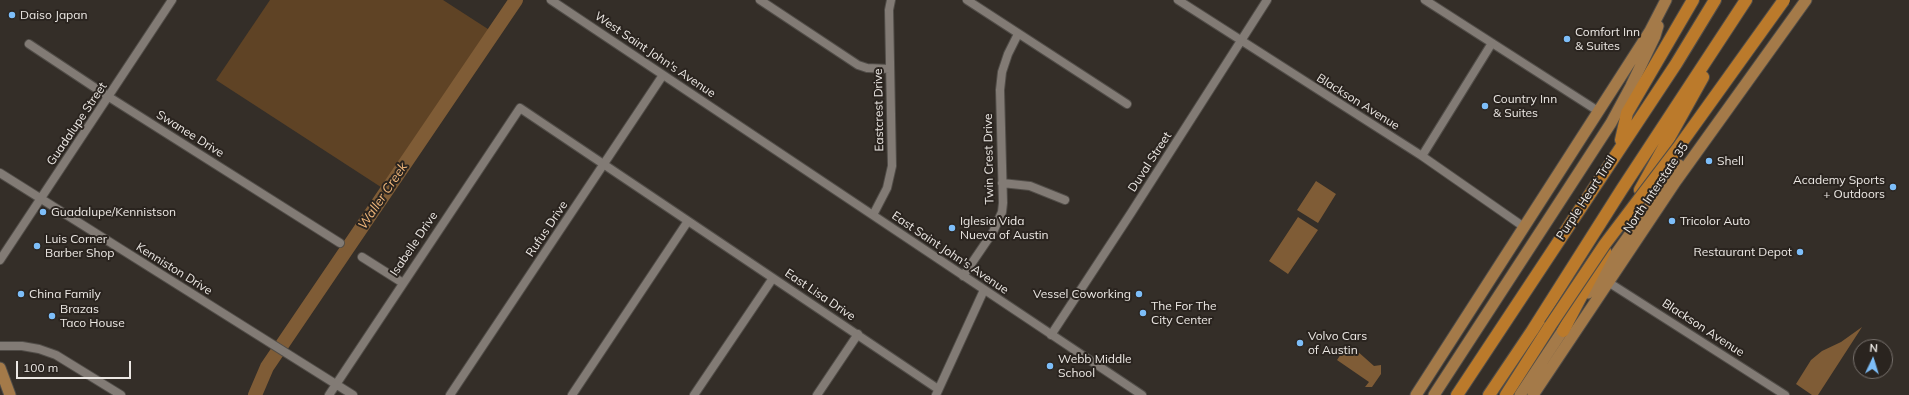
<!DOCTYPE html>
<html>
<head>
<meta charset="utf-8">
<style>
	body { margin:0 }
	#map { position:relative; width:1909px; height:395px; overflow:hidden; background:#342e28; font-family:Mulish,sans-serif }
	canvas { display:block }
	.north { position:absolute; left:1853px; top:339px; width:40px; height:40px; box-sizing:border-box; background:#2a241f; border:1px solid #78726e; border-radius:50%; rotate:4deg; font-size:11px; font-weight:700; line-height:16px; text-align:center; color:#ece8e4 }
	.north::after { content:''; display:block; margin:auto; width:14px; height:18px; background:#7dbef9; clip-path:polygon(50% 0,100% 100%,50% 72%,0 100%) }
	.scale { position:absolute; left:16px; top:361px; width:115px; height:18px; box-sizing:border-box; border:2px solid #ece8e4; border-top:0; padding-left:5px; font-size:12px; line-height:14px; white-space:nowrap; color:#ece8e4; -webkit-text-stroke:3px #2a241f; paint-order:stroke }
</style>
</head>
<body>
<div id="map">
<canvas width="1909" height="395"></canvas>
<div class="north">N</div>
<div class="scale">100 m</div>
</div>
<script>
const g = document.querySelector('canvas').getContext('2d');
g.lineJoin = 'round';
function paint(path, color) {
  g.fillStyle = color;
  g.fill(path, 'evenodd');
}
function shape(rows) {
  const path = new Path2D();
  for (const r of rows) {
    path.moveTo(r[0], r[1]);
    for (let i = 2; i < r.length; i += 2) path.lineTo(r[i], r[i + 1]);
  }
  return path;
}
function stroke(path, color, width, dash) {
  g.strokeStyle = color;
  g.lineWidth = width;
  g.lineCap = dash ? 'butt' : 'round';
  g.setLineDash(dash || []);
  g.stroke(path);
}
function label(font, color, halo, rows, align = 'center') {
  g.font = font + ' Mulish,sans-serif';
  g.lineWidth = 4;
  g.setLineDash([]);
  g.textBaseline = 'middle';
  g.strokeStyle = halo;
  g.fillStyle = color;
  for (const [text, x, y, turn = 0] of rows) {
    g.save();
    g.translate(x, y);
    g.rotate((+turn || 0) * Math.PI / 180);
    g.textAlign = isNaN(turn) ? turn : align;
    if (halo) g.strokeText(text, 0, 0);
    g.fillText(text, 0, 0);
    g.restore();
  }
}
paint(shape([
	[270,0,443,0,491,31,387,191,216,80]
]), '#5f4325');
paint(shape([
	[1316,181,1336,194,1318,223,1297,210],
	[1298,217,1318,230,1288,274,1269,261],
	[1862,327,1818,395,1812,395,1796,384,1811,360,1822,351,1841,342],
	[1349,349,1356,350,1374,366,1381,365,1381,374,1372,387,1365,387,1369,382,1337,360,1343,351]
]), '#7f5c36');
stroke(shape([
	[255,395,267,367,516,0]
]), '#7f5c36', 14);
const minor = shape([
	[551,0,1142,395],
	[760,0,858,65,867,68,890,69],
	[967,0,1127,104],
	[1178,0,1422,156,1524,227],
	[1425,0,1598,111],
	[29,44,109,97,340,243],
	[1422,156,1492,43],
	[0,173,353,395],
	[1002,183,1030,186,1065,200],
	[873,215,887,188,892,166,889,10,891,0],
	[362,257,403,283],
	[0,260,172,0],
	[963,276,993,232,1002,212,1003,203,1000,90,1002,72,1008,54,1018,34],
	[1608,282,1785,395],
	[1051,335,1131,213,1267,0],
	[0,346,22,346,39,349,56,355,121,395],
	[329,395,520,108,938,389],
	[450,395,663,75],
	[572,395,688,221],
	[694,395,773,278],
	[817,395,858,334],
	[936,395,984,290]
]);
const major = shape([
	[1588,293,1679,165],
	[0,368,10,395],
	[1416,395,1650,31,1666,0],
	[1434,395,1611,123,1631,86,1655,36,1658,26],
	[1520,395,1567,324],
	[1533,395,1676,181,1806,0]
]);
const highway = shape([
	[1621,140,1627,113,1693,0],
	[1640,190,1703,77],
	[1563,331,1605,251],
	[1457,395,1676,64,1715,0],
	[1489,395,1532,331,1622,189,1746,0],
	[1506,395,1550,326]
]);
stroke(minor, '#514d48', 10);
stroke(major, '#514d48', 13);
stroke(highway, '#514d48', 14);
stroke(minor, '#827b75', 8);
stroke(major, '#a47a49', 11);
stroke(highway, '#bb7a2b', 12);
const highwayBridge = shape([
	[1550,326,1605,244,1680,145,1784,0]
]);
stroke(highwayBridge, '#514d48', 14, []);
stroke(highwayBridge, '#bb7a2b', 12);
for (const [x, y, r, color] of [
	[12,15,4,"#7dbef9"],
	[1567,39,4,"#7dbef9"],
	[1485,106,4,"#7dbef9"],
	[1709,161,4,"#7dbef9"],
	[1893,187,4,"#7dbef9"],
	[43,212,4,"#7dbef9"],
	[1672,221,4,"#7dbef9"],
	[952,228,4,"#7dbef9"],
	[37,246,4,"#7dbef9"],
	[1800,252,4,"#7dbef9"],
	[21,294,4,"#7dbef9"],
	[1139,294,4,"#7dbef9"],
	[1143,313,4,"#7dbef9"],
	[52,316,4,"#7dbef9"],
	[1300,343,4,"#7dbef9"],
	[1050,366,4,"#7dbef9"]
]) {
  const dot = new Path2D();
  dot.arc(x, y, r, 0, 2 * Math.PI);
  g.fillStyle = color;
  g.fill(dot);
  stroke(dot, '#2a241f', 1.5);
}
label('12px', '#ece8e4', '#2a241f', [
	["Daiso Japan",20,15],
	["Comfort Inn",1575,32],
	["& Suites",1575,46],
	["Country Inn",1493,99],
	["& Suites",1493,113],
	["Shell",1717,161],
	["Academy Sports",1885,180,"right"],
	["+ Outdoors",1885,194,"right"],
	["Guadalupe/Kennistson",51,212],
	["Iglesia Vida",960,221],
	["Nueva of Austin",960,235],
	["Tricolor Auto",1680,221],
	["Luis Corner",45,239],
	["Barber Shop",45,253],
	["Restaurant Depot",1792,252,"right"],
	["China Family",29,294],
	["Vessel Coworking",1131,294,"right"],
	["The For The",1151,306],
	["City Center",1151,320],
	["Brazas",60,309],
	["Taco House",60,323],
	["Volvo Cars",1308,336],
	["of Austin",1308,350],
	["Webb Middle",1058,359],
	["School",1058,373]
], 'left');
label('12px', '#ece8e4', '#2a241f', [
	["West Saint John's Avenue",655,55,34],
	["Blackson Avenue",1358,102,32],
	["Eastcrest Drive",879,110,-91],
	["Guadalupe Street",77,124,-56],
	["Swanee Drive",190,134,32],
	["Twin Crest Drive",989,159,-91],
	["Duval Street",1150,162,-57],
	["North Interstate 35",1656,188,-56],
	["Purple Heart Trail",1586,198,-57],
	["Rufus Drive",547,229,-56],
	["Isabelle Drive",414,244,-56],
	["East Saint John's Avenue",950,253,34],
	["Kenniston Drive",174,269,32],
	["East Lisa Drive",820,295,34],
	["Blackson Avenue",1703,328,33]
]);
label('italic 13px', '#efb67a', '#2a241f', [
	["Waller Creek",383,196,-56]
]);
</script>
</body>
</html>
